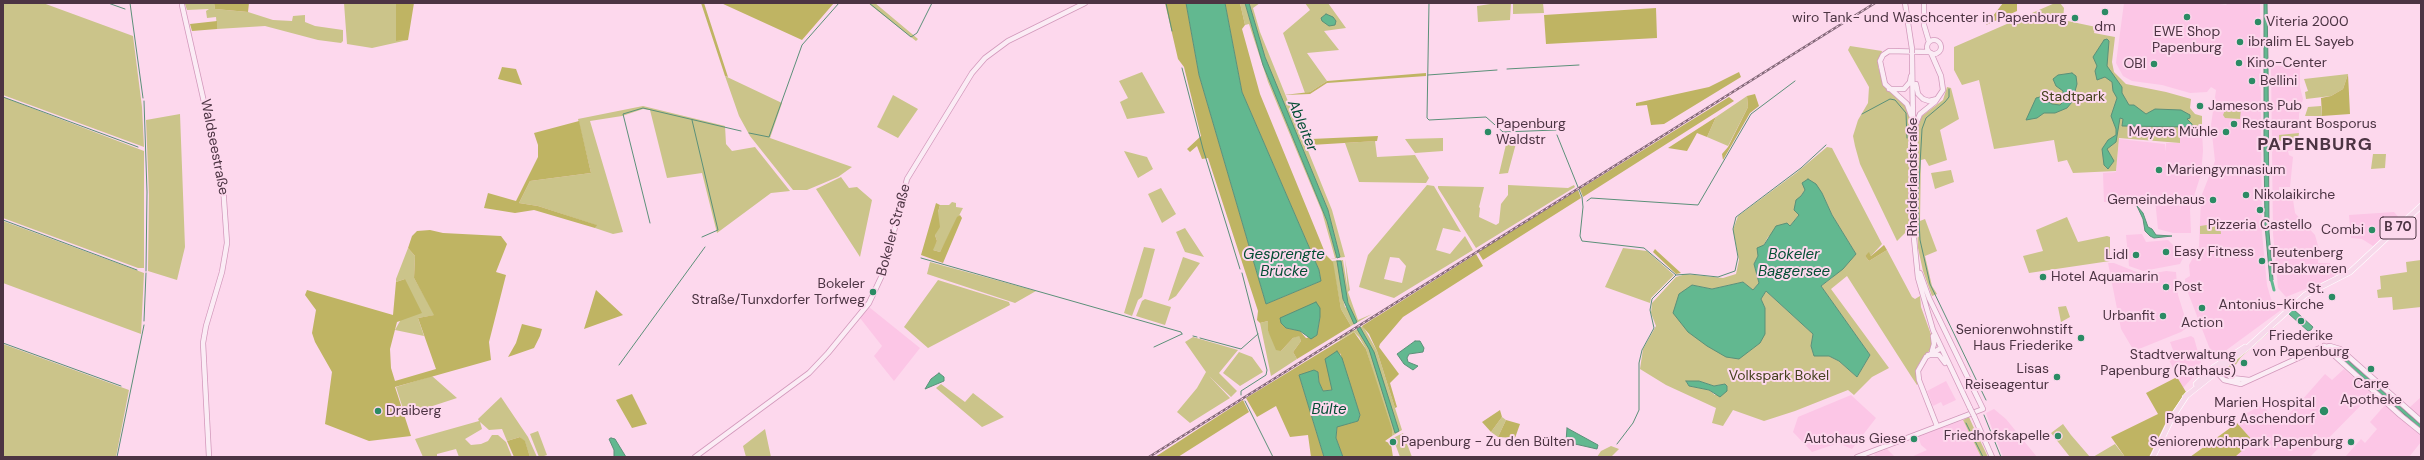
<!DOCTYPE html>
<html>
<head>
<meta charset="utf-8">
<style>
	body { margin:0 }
	#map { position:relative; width:2424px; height:460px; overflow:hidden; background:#fdd8ed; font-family:"DM Sans",sans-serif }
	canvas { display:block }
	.frame { position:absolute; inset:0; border:4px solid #4c3443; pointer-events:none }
</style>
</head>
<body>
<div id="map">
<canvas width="2424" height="460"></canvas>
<div class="frame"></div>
</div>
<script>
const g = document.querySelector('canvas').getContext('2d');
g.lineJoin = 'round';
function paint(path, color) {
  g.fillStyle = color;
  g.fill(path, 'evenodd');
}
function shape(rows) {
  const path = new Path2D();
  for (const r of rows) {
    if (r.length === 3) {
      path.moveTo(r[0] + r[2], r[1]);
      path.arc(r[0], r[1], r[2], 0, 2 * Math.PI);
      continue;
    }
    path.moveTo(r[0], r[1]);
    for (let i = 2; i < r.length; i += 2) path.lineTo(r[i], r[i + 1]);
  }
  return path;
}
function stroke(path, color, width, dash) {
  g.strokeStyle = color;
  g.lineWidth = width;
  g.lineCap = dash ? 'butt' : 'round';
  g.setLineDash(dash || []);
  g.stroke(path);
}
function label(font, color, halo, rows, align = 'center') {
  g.font = font + ' "DM Sans",sans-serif';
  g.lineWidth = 4;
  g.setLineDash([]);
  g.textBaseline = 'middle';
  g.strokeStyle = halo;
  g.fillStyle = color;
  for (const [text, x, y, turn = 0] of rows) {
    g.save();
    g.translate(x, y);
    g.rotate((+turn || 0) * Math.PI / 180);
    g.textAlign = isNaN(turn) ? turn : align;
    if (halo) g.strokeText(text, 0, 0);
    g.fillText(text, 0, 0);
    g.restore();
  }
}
paint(shape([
	[2124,3,2213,3,2226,5,2227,4,2260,4,2262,233,2267,285,2271,299,2281,310,2217,357,2211,352,2185,285,2185,279,2190,276,2189,265,2199,246,2201,197,2215,161,2211,125,2216,90,2211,87,2207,92,2190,93,2162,85,2132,81,2123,76,2116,63],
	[2271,65,2300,68,2300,87,2303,99,2299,114,2299,140,2294,150,2288,151,2289,155,2293,157,2290,187,2279,187,2279,192,2292,193,2295,213,2315,235,2319,249,2318,263,2330,263,2335,277,2286,297,2278,288,2273,234],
	[2202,131,2203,151,2185,152,2203,151,2201,174,2190,209,2191,233,2173,233,2158,229,2155,199,2104,202,2103,173,2116,172,2119,139,2165,144,2166,152,2166,143,2180,143,2180,132],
	[2394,212,2401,220,2373,246,2362,239,2351,238,2349,215],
	[2142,234,2146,242,2168,240,2184,256,2180,264,2143,271,2129,266,2126,235],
	[2108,263,2114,263,2144,275,2166,271,2176,272,2178,295,2188,327,2181,332,2134,351,2121,329],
	[869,307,920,348,894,381,874,356,882,346,860,318],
	[2191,336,2194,338,2202,367,2183,388,2169,360,2176,358,2170,342],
	[2344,369,2372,394,2310,457,2235,457,2253,441,2237,423,2247,413,2262,405,2278,423,2294,409,2325,374,2332,380],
	[1946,381,1956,400,1943,406,1941,402,1933,406,1927,391],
	[1851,395,1876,418,1852,449,1838,443,1812,452,1793,432,1798,417],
	[2421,397,2421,418,2409,408],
	[2385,405,2421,436,2421,442,2409,457,2345,457,2361,439,2365,443,2377,429,2370,422],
	[1994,409,2006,419,2037,457,2003,457,1986,413],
	[1963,420,1981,457,1911,457,1927,450,1921,445,1918,436],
	[1887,449,1895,457,1876,457,1874,454]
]), '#fcc6e6');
paint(shape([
	[3,3,43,3,133,36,142,107,144,147,3,95],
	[214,3,215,9,248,12,273,20,292,21,293,16,305,15,305,22,315,26,343,30,343,41,341,43,318,40,265,26,217,29,216,17,207,18,206,11,209,9,187,10,185,4],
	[344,3,396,3,396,41,408,40,372,48,347,44],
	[868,3,875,3,918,39,916,41],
	[1240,3,1245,3,1263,65,1327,221,1337,258,1340,257,1328,210,1270,71,1257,33,1249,3,1260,3,1253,8,1260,32,1332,210,1345,257,1330,259,1335,258,1322,212,1268,82,1249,24,1245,25],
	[1305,3,1328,3,1346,28,1324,31,1339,50,1307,53,1327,81,1310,92,1305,93,1283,33,1310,10],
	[1497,3,1511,3,1510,20,1478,22,1477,6],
	[1513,3,1543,3,1544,13,1513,14],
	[2055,3,2060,3,2064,8,2063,20,2096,27,2094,33,2115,37,2112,62,2114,72,2126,84,2166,92,2191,99,2190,108,2195,114,2202,116,2202,131,2180,132,2180,143,2119,138,2116,171,2073,173,2067,160,2058,162,2054,140,1994,149,1979,80,1962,85,1954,70,1954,47],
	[1850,46,1882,51,1878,66,1883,83,1903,101,1910,114,1909,229,1897,241,1860,164,1855,146,1853,136,1858,120,1868,103,1869,87,1848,50],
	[1142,72,1165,113,1127,119,1120,102,1128,98,1119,81],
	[2348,74,2343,89,2331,96,2306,99,2305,92,2308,91,2304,79],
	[725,76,782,103,770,138,852,167,838,177,807,190,793,190,750,136,739,116],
	[1947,87,1951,88,1959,119,1940,130,1947,160,1929,166,1925,159,1921,160,1920,221,1925,219,1937,251,1925,256,1932,286,1937,294,1932,296,1923,271,1918,248,1916,202,1918,127,1922,116,1943,100],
	[893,95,918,109,898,138,877,127],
	[1747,96,1748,107,1728,146,1707,137,1716,117],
	[3,97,144,151,144,268,138,268,3,218],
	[643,106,725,126,726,144,732,151,755,147,790,191,771,193,717,233,702,173,667,178,650,110,643,109,622,116,590,121,623,232,613,234,595,228,596,225,538,206,519,203,530,181,591,173,578,119],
	[2321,106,2322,116,2305,116,2308,107],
	[2241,109,2240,119,2225,118,2223,115,2225,110],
	[180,114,185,247,177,280,148,271,149,195,146,120],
	[2299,133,2297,144,2286,144,2279,140,2279,135],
	[1508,136,1518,136,1508,173,1499,174],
	[1443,138,1443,151,1415,153,1405,139],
	[1375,141,1377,157,1415,155,1429,178,1426,183,1359,182,1345,143],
	[1827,147,1832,148,1882,244,1871,256,1869,253,1865,256,1869,261,1887,250,1912,297,1915,299,1920,296,1921,307,1933,340,1931,349,1922,359,1917,367,1919,383,1917,385,1911,376,1847,276,1831,289,1889,368,1872,377,1854,395,1848,390,1795,411,1764,421,1733,410,1723,426,1712,423,1716,408,1666,385,1640,369,1643,349,1656,326,1651,313,1652,303,1676,277,1686,274,1723,278,1736,274,1739,260,1733,230,1738,216,1796,173],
	[1805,190,1822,193,1832,215,1856,254,1832,278,1821,286,1870,355,1857,377,1839,361,1829,356,1814,356,1811,346,1813,334,1766,291,1761,299,1765,308,1759,343,1747,353,1692,285,1712,289,1743,282,1753,290,1759,283,1754,264,1768,237,1790,226,1799,215,1801,196],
	[1686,381,1699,381,1714,386,1725,384,1715,395,1709,390,1689,386],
	[1124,151,1147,157,1153,169,1138,178],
	[2373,154,2386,154,2385,168,2371,169],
	[1951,170,1954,182,1935,189,1931,173],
	[841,177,849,188,857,187,872,200,860,257,816,189],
	[1427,185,1434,186,1461,232,1443,228,1436,250,1450,254,1465,236,1473,250,1394,298,1359,287,1368,255],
	[1390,257,1399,258,1406,266,1402,283,1384,279],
	[1508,185,1568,188,1574,185,1575,187,1476,248,1438,188,1438,186,1484,187,1479,207,1480,208,1479,217,1496,225,1499,223,1501,204,1508,195],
	[1161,188,1176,214,1162,223,1148,194],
	[952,202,956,203,956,207,963,208,940,252,933,250,933,248,937,241,935,235,938,212,940,205,949,205],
	[2067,217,2078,242,2107,236,2110,237,2110,261,2029,273,2023,256,2043,251,2036,230],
	[3,221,144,273,141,334,3,283],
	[2220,223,2221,234,2200,234,2200,226],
	[1185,228,1204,257,1185,252,1176,232],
	[1144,247,1155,249,1142,297,1138,300,1132,316,1124,313],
	[408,248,415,256,414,278,435,315,418,318,424,336,395,330,400,321,405,279,396,282,396,279],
	[1623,248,1647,251,1674,275,1651,298,1650,303,1605,287],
	[1183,257,1200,263,1176,296,1168,301],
	[1345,259,1350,290,1348,292,1358,320,1372,314,1351,326,1341,309,1332,261,1343,260,1348,291],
	[1341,261,1346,295,1350,310,1345,307,1343,299],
	[2421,260,2421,307,2393,310,2392,297,2378,298,2377,290,2381,289,2380,276,2407,272,2406,262],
	[930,262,1036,291,1015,303,927,274],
	[938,280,1009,302,1010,305,928,348,904,327],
	[1145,299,1171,307,1165,325,1136,316,1142,301],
	[2066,306,2070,317,2061,322,2058,307],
	[1374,316,1375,318,1361,325,1355,329,1354,331,1363,326,1377,351,1402,430,1392,436,1366,349,1359,337,1354,332,1340,340,1339,339],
	[1268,321,1268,331,1281,351,1293,338,1299,335,1301,341,1293,352,1297,359,1271,376,1260,323],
	[2278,324,2241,357,2235,366,2227,369,2228,365],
	[1193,337,1238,350,1219,373,1237,391,1231,397,1209,376,1230,398,1190,423,1177,412,1197,388,1206,372,1185,342],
	[3,344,129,390,116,457,3,457],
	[1239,352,1252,357,1263,372,1240,386,1223,373],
	[432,376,457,398,405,415,396,387],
	[941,384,965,402,973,393,1004,417,982,427,936,388],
	[501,397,528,437,537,457,530,457,525,442,520,437,507,441,502,429,489,430,480,422,482,429,465,439,471,445,481,444,488,441,492,435,498,435,506,442,512,457,459,457,456,449,437,454,437,457,423,457,415,439,479,421,478,419],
	[1502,417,1506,420,1498,437,1491,432],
	[1969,417,1973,426,1988,457,1981,457,1963,420],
	[2063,424,2071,435,2090,457,2070,457,2051,433],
	[765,429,771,457,746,457,743,446],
	[538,431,547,455,541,457,539,457,530,434],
	[1403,433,1412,457,1400,457,1393,438],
	[2115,444,2125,457,2093,457],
	[1611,446,1619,449,1611,457,1597,457,1601,451]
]), '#cbc48a');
paint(shape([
	[214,3,249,3,248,12,215,9],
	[396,3,414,3,408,40,396,41],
	[701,3,704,3,728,77,725,76],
	[721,3,834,3,802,40],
	[1165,3,1186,3,1199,75,1266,304,1321,281,1319,270,1242,92,1225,3,1240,3,1245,25,1242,29,1260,94,1326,255,1333,262,1341,309,1351,326,1297,359,1293,352,1301,341,1299,336,1293,338,1281,351,1276,350,1268,331,1268,321,1260,323,1257,320,1258,311,1208,158,1202,159,1197,146,1190,152,1187,149,1201,136,1184,67,1178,59],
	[1320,317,1317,335,1306,338,1300,331,1286,328],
	[2003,3,2017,3,2017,11,1986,25],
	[1656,8,1657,38,1546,44,1544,15],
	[217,21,217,29,192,31,190,24],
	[502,67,516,69,522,85,498,79],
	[1739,72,1741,77,1664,124,1651,125,1647,105,1636,106,1636,103,1709,87],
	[1426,73,1426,76,1327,83,1310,94,1284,95,1310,92,1327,81],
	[2348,74,2350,114,2322,116,2321,98,2331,96,2343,89],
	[1755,94,1759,106,1750,113,1723,160,1722,154,1728,147,1748,107,1747,96],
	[1729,97,1734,101,1583,197,1580,189],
	[1716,117,1707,137,1697,133,1687,151,1668,148],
	[579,121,591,173,530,181,519,203,538,206,597,225,595,228,534,210,515,213,484,208,488,193,516,201,538,157,538,145,534,133],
	[1378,136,1377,141,1311,145,1311,139],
	[1578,190,1581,198,1483,260,1478,252],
	[936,203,940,205,938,212,940,227,935,235,937,241,933,250,940,252,957,217,960,215,962,218,943,263,921,255],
	[430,230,443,233,501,236,507,244,496,272,506,275,489,342,491,360,395,387,411,436,369,441,325,424,332,372,315,342,312,333,316,310,305,295,307,290,393,315,396,282,405,279,422,313,397,322,390,349,391,368,395,381,436,369,418,318,434,315,414,278,415,256,408,248,412,236,417,231],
	[1884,245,1887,250,1869,261,1865,256,1869,252,1871,256],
	[1655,249,1658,252,1681,273,1676,274,1653,252],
	[1476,254,1483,266,1403,317,1380,344,1379,347,1399,374,1390,383,1397,407,1395,408,1377,351,1369,334,1362,326],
	[596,290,623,315,584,329],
	[522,324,542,329,540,336,534,348,508,357,516,343],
	[1354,332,1366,349,1392,429,1392,436,1385,441,1391,444,1393,457,1343,457,1336,438,1337,426,1358,421,1360,415,1340,353,1332,390,1323,391,1319,382,1318,372,1299,375,1324,457,1311,457,1308,435,1290,437,1276,406,1257,417,1246,398],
	[2177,377,2186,392,2169,416,2149,457,2125,457,2111,437,2158,414,2146,393],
	[632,394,647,424,632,428,616,400],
	[1243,400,1249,412,1178,457,1155,457],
	[1500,410,1502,417,1491,432,1482,422],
	[1506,420,1520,424,1515,438,1498,437],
	[2237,423,2253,441,2235,457,2190,457],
	[520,437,525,441,530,457,514,457,507,441]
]), '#bfb463');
const water = shape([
	[1186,3,1225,3,1242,92,1319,270,1321,281,1266,304,1199,75,1186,3],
	[1245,3,1249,3,1265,57,1328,210,1340,257,1337,258,1327,221,1263,65,1245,3],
	[2264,3,2267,3,2268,63,2264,64,2264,3],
	[1326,14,1333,17,1336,21,1335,25,1329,26,1322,21,1321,18,1326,14],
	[2104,40,2107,39,2109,41,2107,66,2122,87,2122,93,2129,105,2134,105,2146,114,2155,109,2181,110,2190,115,2190,118,2187,119,2192,124,2192,127,2122,126,2123,119,2120,118,2116,142,2107,149,2114,161,2108,169,2104,165,2102,149,2108,140,2116,135,2116,129,2111,116,2117,98,2113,91,2112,82,2105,77,2097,80,2095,71,2097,66,2093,57,2104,40],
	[2268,65,2269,232,2273,280,2270,281,2265,225,2264,148,2264,66,2268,65],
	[2072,73,2076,76,2077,84,2072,102,2067,108,2055,113,2044,113,2037,118,2026,120,2036,98,2040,97,2052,104,2060,105,2063,102,2063,91,2056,86,2053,79,2058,75,2072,73],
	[1808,179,1816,184,1822,193,1832,215,1856,254,1843,269,1821,286,1870,355,1857,377,1839,361,1829,356,1814,356,1811,346,1813,334,1766,291,1761,299,1765,308,1765,334,1760,343,1739,359,1726,357,1707,346,1688,332,1673,313,1679,294,1692,285,1712,289,1743,282,1753,290,1759,283,1754,264,1758,256,1757,248,1764,245,1776,226,1787,223,1790,226,1799,215,1794,210,1796,200,1801,196,1805,190,1802,183,1808,179],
	[2137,206,2143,213,2148,227,2152,229,2156,235,2172,236,2154,238,2150,236,2145,231,2143,219,2137,206],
	[1337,261,1341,261,1348,303,1357,322,1354,324,1343,299,1337,261],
	[1316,302,1320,308,1320,317,1317,335,1311,339,1300,331,1286,328,1281,323,1280,318,1316,302],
	[2293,309,2313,327,2311,330,2308,331,2289,314,2293,309],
	[1360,327,1374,352,1399,431,1395,433,1369,349,1357,329,1360,327],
	[1415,341,1420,341,1424,348,1423,352,1409,354,1407,358,1408,362,1418,366,1413,370,1404,364,1397,354,1415,341],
	[1337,351,1342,358,1360,415,1358,421,1337,427,1336,438,1343,457,1324,457,1299,375,1314,370,1318,372,1319,382,1323,391,1332,390,1325,359,1337,351],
	[2341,354,2421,425,2421,429,2338,356,2341,354],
	[939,373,944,377,944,381,925,389,931,379,939,373],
	[1686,381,1699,381,1714,386,1725,384,1727,386,1727,391,1720,397,1709,390,1689,386,1686,381],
	[1567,428,1598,445,1597,449,1566,442,1567,428],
	[611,438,615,439,626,457,614,457,614,450,609,439,611,438]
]);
paint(water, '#62b890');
stroke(water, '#5b9079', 1);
stroke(shape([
	[108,3,125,9],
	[130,3,143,98],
	[869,3,911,37,917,33,932,3],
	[1166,3,1172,31],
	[1429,3,1427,118,1429,120,1486,117,1503,132,1556,130],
	[1182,68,1203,149,1240,269],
	[1507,69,1579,65],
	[1428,75,1497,70],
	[1949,89,1949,97,1945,102,1926,118,1922,129,1918,201,1920,240,1930,284,1986,400],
	[3,97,138,147],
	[144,101,147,192,146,271],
	[1862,114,1890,99,1895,100,1906,113,1907,138],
	[692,120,718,230,702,237],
	[749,133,769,137,802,45,839,3],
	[1557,135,1582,197,1583,207,1580,236,1582,241,1644,248,1676,275,1652,299,1650,310,1654,328,1642,350,1639,363,1639,410,1633,423,1617,444],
	[1587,201,1591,198,1698,205,1751,114,1795,81],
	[3,220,137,270],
	[650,223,623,114,643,108,741,131],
	[921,258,1181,332,1182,334],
	[1676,275,1690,274,1718,277,1735,271,1738,257,1733,229,1736,217,1801,168,1826,145],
	[144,321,146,273],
	[1193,336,1197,337],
	[1200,338,1241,349,1258,334],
	[3,343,121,386],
	[1154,347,1182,334],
	[619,365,705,247],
	[1241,395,1241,391,1266,375,1267,370,1242,273],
	[1245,401,1273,457],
	[1984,415,2001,457],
	[1966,423,1983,457],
	[117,457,144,325]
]), '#5b9079', 1);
stroke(shape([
	[2271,278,2274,290]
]), '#62b890', 3);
const secondary = shape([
	[1905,3,1912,49],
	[1924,3,1924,25,1929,42],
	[182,5,223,186,227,243,222,272,206,326,203,343,209,457],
	[1934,47,7],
	[1912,53,1913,124,1911,209,1918,278,1933,330,1970,408],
	[1916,84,1918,94,1923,99,1929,101,1937,99],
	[1889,89,1904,89,1910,82,1911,76],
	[1911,115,1907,104,1885,84,1880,61,1883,55,1889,51,1929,52],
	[1915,126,1920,114,1935,102,1943,90,1941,76,1931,53],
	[2324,346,2400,415,2421,432],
	[1932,351,1934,344,1933,336],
	[1928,355,1939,355,1945,363],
	[2219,368,2232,378,2249,380],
	[2214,369,2224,380,2241,384,2320,348,2330,346,2340,349,2421,421],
	[1974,416,1992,457],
	[1937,426,1919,380,1918,371,1926,357,1941,348],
	[695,457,809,373,828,353,869,303,884,271,907,179,972,73,985,58,1008,41,1085,3],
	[1857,457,1983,409,1929,298,1920,273]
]);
const primary = shape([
	[2196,384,2214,367,2245,347],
	[2185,397,2248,347,2305,295,2350,272,2421,206],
	[2153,457,2172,418,2187,395]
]);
stroke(secondary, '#d298bb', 6);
stroke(primary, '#fff', 6);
stroke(secondary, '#fbecf5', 4.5);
stroke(primary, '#f7d9eb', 5);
const rail = shape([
	[1149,457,1875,3]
]);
stroke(rail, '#85697a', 2.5);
stroke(rail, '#fdd8ed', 1, [3]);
const secondaryBridge = shape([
	[1912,49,1912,53],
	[1970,408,1974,416]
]);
stroke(secondaryBridge, '#d298bb', 6, []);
stroke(secondaryBridge, '#fbecf5', 4.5);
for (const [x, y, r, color] of [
	[2105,12,4,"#2b8b64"],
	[2187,17,4,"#2b8b64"],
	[2075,18,4,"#2b8b64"],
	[2258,22,4,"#2b8b64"],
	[2240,42,4,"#2b8b64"],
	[2239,63,4,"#2b8b64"],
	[2154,64,4,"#2b8b64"],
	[2252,81,4,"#2b8b64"],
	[2200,106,4,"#2b8b64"],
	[2234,124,4,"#2b8b64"],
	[1488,132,4,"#2b8b64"],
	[2226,132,4,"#2b8b64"],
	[2159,170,4,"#2b8b64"],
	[2246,195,4,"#2b8b64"],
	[2213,200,4,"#2b8b64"],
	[2260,210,4,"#2b8b64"],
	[2372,230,4,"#2b8b64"],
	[2166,252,4,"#2b8b64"],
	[2136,255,4,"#2b8b64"],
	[2262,261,4,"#2b8b64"],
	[2043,277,4,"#2b8b64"],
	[2166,287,4,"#2b8b64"],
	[873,292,4,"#2b8b64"],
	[2332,297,4,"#2b8b64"],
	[2202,308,4,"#2b8b64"],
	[2163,316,4,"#2b8b64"],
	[2301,321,4,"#2b8b64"],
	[2081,338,4,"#2b8b64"],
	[2244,363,4,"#2b8b64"],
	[2371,369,4,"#2b8b64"],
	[2057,377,4,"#2b8b64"],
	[378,411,4,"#2b8b64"],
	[2324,411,5,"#2b8b64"],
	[2058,436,4,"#2b8b64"],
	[1914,439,4,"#2b8b64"],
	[1393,442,4,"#2b8b64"],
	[2351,442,4,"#2b8b64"]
]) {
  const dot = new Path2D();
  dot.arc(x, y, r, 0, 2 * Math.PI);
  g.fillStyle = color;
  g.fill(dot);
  stroke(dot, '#fdd8ed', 1.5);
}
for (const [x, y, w] of [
	[2398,228,36]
]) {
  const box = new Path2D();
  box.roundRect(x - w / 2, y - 11, w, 22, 3);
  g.fillStyle = '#fdd8ed';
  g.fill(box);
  stroke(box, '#4c3443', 1);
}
label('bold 13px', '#4c3443', null, [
	["B 70",2398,228]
]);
label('14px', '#4c3443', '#fdd8ed', [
	["wiro Tank- und Waschcenter in Papenburg",2067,18],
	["Viteria 2000",2266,22,"left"],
	["dm",2105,27,"center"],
	["EWE Shop",2187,32,"center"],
	["Papenburg",2187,48,"center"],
	["ibralim EL Sayeb",2248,42,"left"],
	["Kino-Center",2247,63,"left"],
	["OBI",2146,64],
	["Bellini",2260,81,"left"],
	["Jamesons Pub",2208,106,"left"],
	["Papenburg",1496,124,"left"],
	["Waldstr",1496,140,"left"],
	["Restaurant Bosporus",2242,124,"left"],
	["Meyers Mühle",2218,132],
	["Mariengymnasium",2167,170,"left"],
	["Nikolaikirche",2254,195,"left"],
	["Gemeindehaus",2205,200],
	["Pizzeria Castello",2260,225,"center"],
	["Combi",2364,230],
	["Easy Fitness",2174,252,"left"],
	["Teutenberg",2270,253,"left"],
	["Tabakwaren",2270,269,"left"],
	["Lidl",2128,255],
	["Hotel Aquamarin",2051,277,"left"],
	["Bokeler",865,284],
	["Straße/Tunxdorfer Torfweg",865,300],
	["Post",2174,287,"left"],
	["St.",2324,289],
	["Antonius-Kirche",2324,305],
	["Urbanfit",2155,316],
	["Action",2202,323,"center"],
	["Seniorenwohnstift",2073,330],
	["Haus Friederike",2073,346],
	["Friederike",2301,336,"center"],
	["von Papenburg",2301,352,"center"],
	["Stadtverwaltung",2236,355],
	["Papenburg (Rathaus)",2236,371],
	["Lisas",2049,369],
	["Reiseagentur",2049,385],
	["Carre",2371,384,"center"],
	["Apotheke",2371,400,"center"],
	["Marien Hospital",2315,403],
	["Papenburg Aschendorf",2315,419],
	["Draiberg",386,411,"left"],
	["Friedhofskapelle",2050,436],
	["Autohaus Giese",1906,439],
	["Papenburg - Zu den Bülten",1401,442,"left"],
	["Seniorenwohnpark Papenburg",2343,442]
], 'right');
label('14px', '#45411d', '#fdd8ed', [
	["Stadtpark",2073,97],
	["Volkspark Bokel",1779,376]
]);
label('14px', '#4c3443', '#fdd8ed', [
	["Waldseestraße",214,147,79],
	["Rheiderlandstraße",1913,177,-90],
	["Bokeler Straße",894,230,-75]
]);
label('italic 15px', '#044e34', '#fdd8ed', [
	["Ableiter",1302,126,67],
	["Gesprengte",1284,255],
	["Brücke",1284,272],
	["Bokeler",1794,255],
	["Baggersee",1794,272],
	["Bülte",1329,410]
]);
g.letterSpacing = '1px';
label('bold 18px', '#4c3443', '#fdd8ed', [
	["PAPENBURG",2315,145]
]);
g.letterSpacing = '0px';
</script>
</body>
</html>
